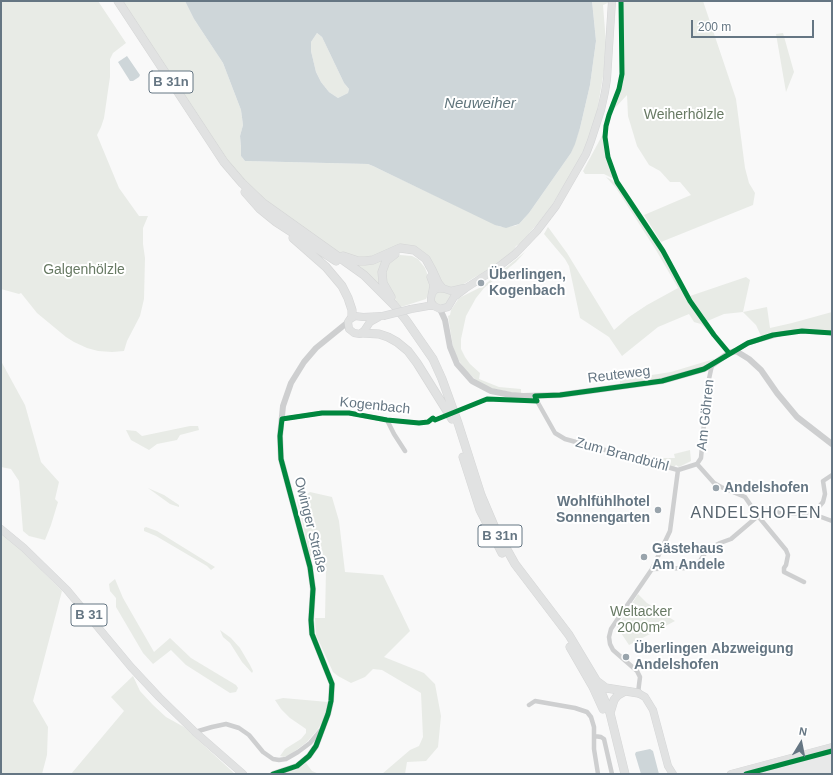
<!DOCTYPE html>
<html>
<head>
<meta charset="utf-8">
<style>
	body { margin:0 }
	#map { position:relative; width:833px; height:775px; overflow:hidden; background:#f9f9f9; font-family:Arial,sans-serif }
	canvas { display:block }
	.frame { position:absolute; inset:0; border:2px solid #657683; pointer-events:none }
	.north { position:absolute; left:781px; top:723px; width:40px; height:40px; -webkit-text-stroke:3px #fff; paint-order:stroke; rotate:10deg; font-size:11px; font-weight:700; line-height:16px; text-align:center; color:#657683 }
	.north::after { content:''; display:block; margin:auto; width:14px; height:18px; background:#657683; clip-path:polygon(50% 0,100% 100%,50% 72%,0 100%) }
	.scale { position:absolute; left:691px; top:20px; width:123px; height:18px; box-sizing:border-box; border:2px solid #657683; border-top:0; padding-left:5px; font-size:12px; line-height:14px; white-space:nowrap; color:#657683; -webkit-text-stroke:3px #fff; paint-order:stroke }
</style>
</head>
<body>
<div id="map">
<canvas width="833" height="775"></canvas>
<div class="frame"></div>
<div class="north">N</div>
<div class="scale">200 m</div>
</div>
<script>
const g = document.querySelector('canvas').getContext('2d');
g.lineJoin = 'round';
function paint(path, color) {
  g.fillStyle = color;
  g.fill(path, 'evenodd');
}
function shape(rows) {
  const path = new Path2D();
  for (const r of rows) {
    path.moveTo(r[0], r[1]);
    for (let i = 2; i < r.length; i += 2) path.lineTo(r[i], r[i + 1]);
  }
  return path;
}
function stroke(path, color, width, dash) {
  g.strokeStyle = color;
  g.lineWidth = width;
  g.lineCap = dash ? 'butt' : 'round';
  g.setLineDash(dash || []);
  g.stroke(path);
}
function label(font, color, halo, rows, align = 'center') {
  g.font = font + ' Arial,sans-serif';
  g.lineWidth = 4;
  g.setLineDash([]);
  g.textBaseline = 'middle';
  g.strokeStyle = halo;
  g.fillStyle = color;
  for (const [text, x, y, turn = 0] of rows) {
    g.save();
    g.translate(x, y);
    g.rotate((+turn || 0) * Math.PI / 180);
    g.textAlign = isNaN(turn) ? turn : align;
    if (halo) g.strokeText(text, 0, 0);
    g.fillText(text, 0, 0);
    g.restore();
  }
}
paint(shape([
	[832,752,832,774,754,774,784,765]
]), '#e8e9e9');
paint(shape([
	[1,1,98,1,126,43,113,53,110,59,110,77,104,118,101,127,97,135,119,188,139,216,148,216,143,228,143,244,145,258,144,299,140,316,127,341,124,351,112,352,98,351,87,348,74,342,66,337,37,313,21,293,19,294,1,289],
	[118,1,185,1,194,19,223,63,241,110,243,125,240,136,241,147,241,156,245,161,368,164,373,166,501,227,515,226,519,224,529,213,571,153,580,128,590,85,596,41,592,1,608,1,608,3,603,5,606,43,604,71,596,117,588,142,577,164,552,205,539,222,520,244,516,246,514,250,502,260,482,274,475,277,450,293,452,297,451,304,434,306,433,270,409,249,373,260,342,255,242,183],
	[622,1,703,1,736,99,745,168,749,183,755,193,753,205,661,242,644,215,691,195,680,182,670,182,660,171,649,165,637,146,628,116,627,95,614,109,621,91,623,82],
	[317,33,322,37,344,83,349,89,348,93,338,98,329,92,321,82,316,72,311,51,311,42],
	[783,33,794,72,786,92,776,34],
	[604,132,604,141,607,158,614,179,604,174,585,174,583,171],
	[606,177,612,180,617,184,659,247,683,292,711,334,701,324,694,322,689,314,658,327,622,356,609,337,580,318,569,266,565,259,544,234,548,227,567,253,614,330,629,317,647,305,678,288,656,250,616,188],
	[525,252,516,262,484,288,476,298,466,316,461,339,461,349,465,357,470,364,480,373,479,379,499,387,521,389,521,394,489,388,476,380,465,370,456,356,453,347,448,316,450,315,451,310,459,298,483,286],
	[400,255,412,256,418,259,425,268,432,286,426,299,401,307,388,290,384,275,386,267,394,258],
	[387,258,381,287,355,264],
	[746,277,750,280,743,312,767,307,770,328,792,323,832,312,832,331,803,329,761,336,756,325,743,312,724,314,705,322,690,296],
	[714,359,714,361,703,366,682,373,661,379,620,384,620,380,671,372],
	[1,361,25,405,41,462,59,482,55,499,58,502,51,525,45,540,29,536,23,531,19,481,11,469,1,467],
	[190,426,198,426,199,430,180,435,177,440,157,444,149,450,131,440,126,430,136,431,142,436],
	[690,450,691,461,679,467,676,465,674,467,662,464,663,458,675,458,674,454],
	[148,488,164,495,179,505,179,507,170,504],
	[310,492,332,497,339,521,345,572,383,575,410,631,384,657,424,673,435,684,441,716,438,747,426,761,407,762,405,774,382,774,410,750,419,746,423,737,421,693,382,670,373,669,365,677,351,683,338,676,333,672,316,635,315,618,325,618,326,569,322,552,310,556,297,500],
	[146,527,157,531,215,567,211,570,207,566,156,536,144,531,144,528],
	[1,533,18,547,62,591,33,701,48,727,47,755,42,774,1,774],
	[115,579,123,598,154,652,170,638,191,658,236,685,238,688,236,692,230,693,186,665,171,650,153,664,143,653,116,607,116,598,110,591,109,584],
	[638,594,647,603,675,621,629,645,617,627],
	[220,630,231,638,240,648,250,665,253,671,252,673,242,662,230,643,223,637],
	[133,676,140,691,153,705,166,717,184,727,235,774,71,774,124,711,111,697],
	[283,698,328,702,324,719,318,729,307,742,290,755,284,757,280,756,285,749,301,739,306,733,306,729,290,718,281,709,275,700],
	[306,763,312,771,319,774,283,774,296,770]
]), '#e8ebe6');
paint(shape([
	[185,1,592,1,596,41,590,85,580,128,575,144,571,153,529,213,519,224,506,228,495,225,373,166,368,164,245,161,241,156,241,147,240,136,243,125,241,110,223,63,194,19],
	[317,33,322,37,344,83,349,89,348,93,338,98,329,92,321,82,316,72,311,51,311,42],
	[127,56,140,75,139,77,133,81,130,81,118,62],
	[650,749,653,751,659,774,641,774,635,754,636,752]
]), '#ced6d9');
const secondary = shape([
	[434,306,431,302,431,298,432,293,436,289,442,288,451,291,464,288],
	[411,309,428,306,434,306,440,309,448,307,454,297,466,288,497,268,515,254,537,231,556,206,586,154,591,141,601,110,605,92,607,79,612,1],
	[379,317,370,322,364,331,360,334,354,333,349,329,348,322,350,319,355,316,363,317,383,316],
	[638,693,645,697,653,710,668,766,673,774],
	[731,774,832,747]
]);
const primary = shape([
	[1,529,24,548,67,590,131,667,159,697,195,732,243,774]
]);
const trunk = shape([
	[118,1,224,162,242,183,263,203,364,275,394,305,406,320,433,359,442,379,458,423,481,495,495,528,515,564,569,635,596,680,610,713,625,774],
	[245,192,260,209,276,222,336,261],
	[293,238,326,267,342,286,348,298,352,310,352,317],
	[343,256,358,261,365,261,373,260,400,248,414,250,426,259,432,270,438,283,442,288],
	[431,277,434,285,433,291],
	[391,297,383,283,382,272,386,261,395,254],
	[362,333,379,334,388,337,397,342,408,351,417,363,452,419],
	[463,457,480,510,502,553],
	[570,647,593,687,603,709],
	[598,682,606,688,638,693],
	[610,713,614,700,618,695,625,691]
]);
stroke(secondary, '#d5d6d7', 8);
stroke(primary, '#d5d6d7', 8);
stroke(trunk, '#d5d6d6', 9);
stroke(shape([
	[736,351,748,343,784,333,802,331,832,333],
	[535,396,537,401,555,433,565,439,678,470,670,531,652,569,617,620,611,629,609,637,610,644,613,650,637,671,640,677,638,693],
	[282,419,322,413,349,413,387,420,419,423],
	[387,420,394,434,405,451],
	[697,464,701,458,707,388,712,365],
	[678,470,697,464,714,483,721,487,745,497,758,516,786,550,788,555,786,565,784,568,784,572,804,582],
	[813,514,823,502,825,494,823,481,832,475],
	[652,569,688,568,700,561,707,550,720,543,731,539,758,516,771,509,779,513,813,514,832,521],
	[529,705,535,701,575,708,587,712,591,717,594,727,594,749,598,774],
	[195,732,212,727,226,724,239,728,249,735,263,752,273,759,279,760,286,759,298,752,310,743,320,731],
	[594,736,601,737,604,739,612,774]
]), '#cecfd0', 4.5);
stroke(shape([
	[440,309,445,320,450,347,457,364,472,381,491,391,511,395,523,396,560,395,662,381,704,369,712,365,729,353,736,351,749,359,761,370,777,393,797,417,832,444],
	[273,774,297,766,309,756,316,746,328,714,331,701,332,684,312,634,311,620,313,589,310,567,281,459,280,436,283,406,291,383,304,362,316,348,348,322]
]), '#cecfd0', 6);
stroke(secondary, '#e1e2e2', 7);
stroke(primary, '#e1e2e2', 7);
stroke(trunk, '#e1e2e2', 8);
const secondaryBridge = shape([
	[383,316,411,309]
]);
stroke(secondaryBridge, '#d5d6d7', 8, []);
stroke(secondaryBridge, '#e1e2e2', 7);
stroke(shape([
	[621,1,622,74,619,89,609,115,606,126,605,137,608,157,617,182,663,251,690,301,714,335,729,353],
	[273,774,297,766,309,756,316,746,328,714,331,701,332,684,312,634,311,620,313,589,310,567,281,459,280,436,282,419,322,413,349,413,387,420,419,423,428,422,433,418,435,420,487,399,537,401,535,396,560,395,662,381,704,369,748,343,773,335,802,331,832,333],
	[746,774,832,751]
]), '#00873e', 5);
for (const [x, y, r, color] of [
	[481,283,4,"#99a4ac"],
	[716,488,4,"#99a4ac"],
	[658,510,4,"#99a4ac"],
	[644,557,4,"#99a4ac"],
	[626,657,4,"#99a4ac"]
]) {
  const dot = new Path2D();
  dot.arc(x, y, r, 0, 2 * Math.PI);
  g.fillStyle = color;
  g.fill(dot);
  stroke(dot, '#fff', 1.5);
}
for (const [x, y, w] of [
	[171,82,44],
	[500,536,44],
	[89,615,36]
]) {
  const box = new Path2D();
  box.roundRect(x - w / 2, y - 11, w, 22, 3);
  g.fillStyle = '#fff';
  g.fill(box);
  stroke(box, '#657683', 1);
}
label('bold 13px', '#657683', null, [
	["B 31n",171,82],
	["B 31n",500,536],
	["B 31",89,615]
]);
label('14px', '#687a64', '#fff', [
	["Weiherhölzle",684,115],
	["Galgenhölzle",84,270],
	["Weltacker",641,612],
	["2000m²",641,628]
]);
label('bold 14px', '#657683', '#fff', [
	["Überlingen,",489,275],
	["Kogenbach",489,291],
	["Andelshofen",724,488],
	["Wohlfühlhotel",650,502,"right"],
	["Sonnengarten",650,518,"right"],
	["Gästehaus",652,549],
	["Am Andele",652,565],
	["Überlingen Abzweigung",634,649],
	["Andelshofen",634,665]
], 'left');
label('14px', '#657683', '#fff', [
	["Reuteweg",619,375,-7],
	["Kogenbach",375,406,6],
	["Am Göhren",706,415,-84],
	["Zum Brandbühl",622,455,15],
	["Owinger Straße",310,525,76]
]);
label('italic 15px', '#60757c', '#fff', [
	["Neuweiher",480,104]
]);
g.letterSpacing = '1px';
label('16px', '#57646e', '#fff', [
	["ANDELSHOFEN",756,514]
]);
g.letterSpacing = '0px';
</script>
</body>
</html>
